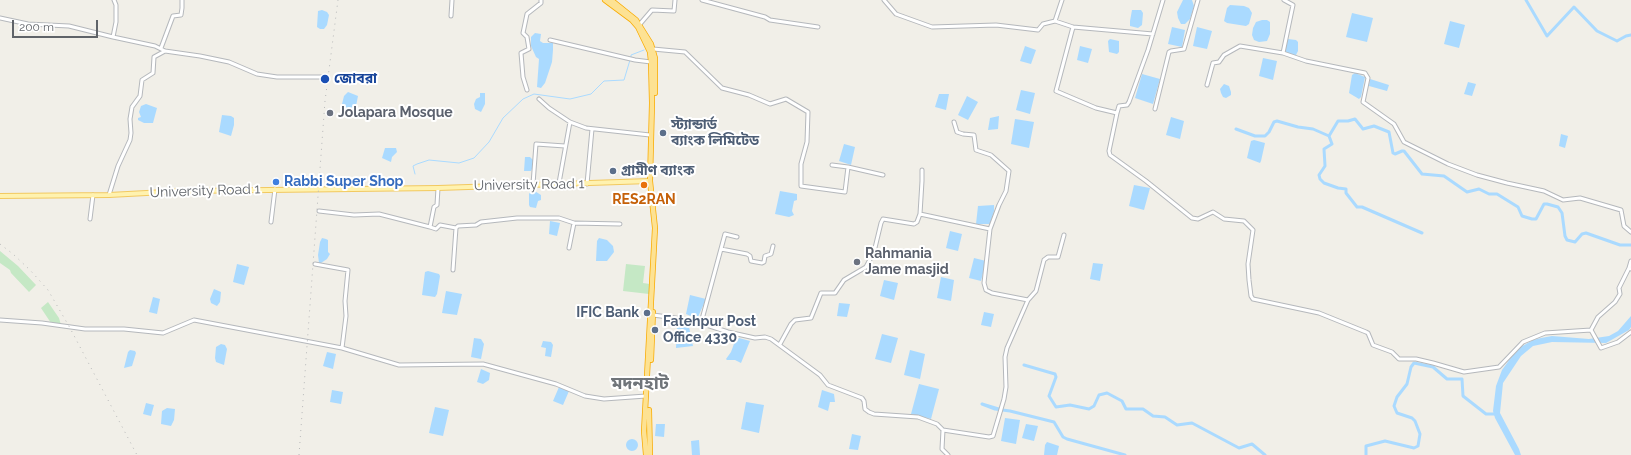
<!DOCTYPE html>
<html>
<head>
<meta charset="utf-8">
<style>
	body { margin:0 }
	#map { position:relative; width:1631px; height:455px; overflow:hidden; background:#f1efe8; font-family:Raleway,sans-serif }
	canvas { display:block }
	.scale { position:absolute; left:12px; top:20px; width:86px; height:18px; box-sizing:border-box; border:2px solid #5f6368; border-top:0; padding-left:5px; font-size:12px; line-height:14px; white-space:nowrap; color:#5f6368; -webkit-text-stroke:3px #fff; paint-order:stroke }
</style>
</head>
<body>
<div id="map">
<canvas width="1631" height="455"></canvas>
<div class="scale">200 m</div>
</div>
<script>
const g = document.querySelector('canvas').getContext('2d');
g.lineJoin = 'round';
function paint(path, color) {
  g.fillStyle = color;
  g.fill(path, 'evenodd');
}
function shape(rows) {
  const path = new Path2D();
  for (const r of rows) {
    if (r.length === 3) {
      path.moveTo(r[0] + r[2], r[1]);
      path.arc(r[0], r[1], r[2], 0, 2 * Math.PI);
      continue;
    }
    path.moveTo(r[0], r[1]);
    for (let i = 2; i < r.length; i += 2) path.lineTo(r[i], r[i + 1]);
  }
  return path;
}
function stroke(path, color, width, dash) {
  g.strokeStyle = color;
  g.lineWidth = width;
  g.lineCap = dash ? 'butt' : 'round';
  g.setLineDash(dash || []);
  g.stroke(path);
}
function label(font, color, halo, rows, align = 'center') {
  g.font = font + ' Raleway,"Noto Sans Bengali",sans-serif';
  g.lineWidth = 4;
  g.setLineDash([]);
  g.textBaseline = 'middle';
  g.strokeStyle = halo;
  g.fillStyle = color;
  for (const [text, x, y, turn = 0] of rows) {
    g.save();
    g.translate(x, y);
    g.rotate((+turn || 0) * Math.PI / 180);
    g.textAlign = isNaN(turn) ? turn : align;
    if (halo) g.strokeText(text, 0, 0);
    g.fillText(text, 0, 0);
    g.restore();
  }
}
paint(shape([
	[0,251,18,266,36,285,29,292,11,273,10,270,0,263],
	[626,264,645,266,643,283,650,284,649,294,623,291],
	[48,302,59,318,61,325,51,323,41,308]
]), '#c5e8c5');
paint(shape([
	[1183,0,1192,0,1194,6,1190,19,1185,24,1181,24,1178,18,1177,12],
	[1230,5,1244,6,1249,8,1252,13,1249,24,1246,26,1227,23,1224,21,1227,8],
	[322,10,327,12,329,15,327,25,324,29,320,29,317,27,318,11],
	[1132,10,1141,10,1143,13,1142,25,1138,28,1130,26,1130,21],
	[1352,13,1373,18,1367,42,1346,37],
	[1262,20,1267,20,1270,22,1270,34,1267,41,1259,42,1254,40,1252,35,1253,28,1256,22],
	[1450,21,1465,25,1459,48,1444,44],
	[1172,27,1185,30,1182,47,1168,44],
	[1197,27,1212,31,1207,49,1193,46],
	[535,33,541,34,540,41,543,43,553,43,553,50,552,62,545,83,541,88,537,87,539,59,536,57,531,46,531,37],
	[1110,39,1119,41,1119,52,1117,54,1109,52,1108,41],
	[1288,39,1296,40,1298,42,1298,51,1296,55,1294,56,1286,52,1286,46],
	[1025,46,1036,50,1031,64,1020,61],
	[1080,46,1092,49,1088,63,1077,60],
	[1263,58,1277,61,1273,80,1259,76],
	[1355,73,1365,77,1361,97,1359,99,1349,93,1352,75],
	[1142,74,1160,79,1153,104,1135,98],
	[1370,79,1389,85,1387,91,1369,86],
	[1468,82,1476,84,1472,96,1464,94],
	[1224,84,1229,86,1231,92,1231,95,1226,98,1223,97,1221,93,1220,89],
	[1021,90,1035,93,1030,114,1016,110],
	[348,92,358,96,355,111,345,112,342,109,342,104,344,96],
	[480,93,485,93,485,104,481,112,475,109,474,104,476,99,480,97],
	[939,94,949,94,946,110,935,107],
	[967,96,978,102,968,120,958,115],
	[146,104,157,108,153,123,144,123,138,120,138,118,141,117,139,112,141,106],
	[222,115,231,116,234,118,234,125,231,136,219,132],
	[999,116,998,129,988,130,990,118],
	[1171,117,1184,121,1180,139,1166,135],
	[1015,119,1034,122,1029,148,1011,144],
	[1561,134,1568,136,1565,148,1559,146],
	[1254,140,1265,143,1261,161,1260,163,1247,158,1251,141],
	[844,144,855,147,851,165,839,161],
	[385,148,396,148,397,152,392,157,391,162,382,158],
	[525,157,530,157,533,160,533,167,531,171,524,171],
	[1134,185,1150,188,1144,210,1129,206],
	[533,190,541,195,541,200,538,201,536,208,530,207,529,205,529,194,531,191],
	[780,191,797,194,797,200,794,201,792,211,794,215,789,217,775,214],
	[994,205,994,211,990,224,976,224,978,206],
	[550,221,560,223,557,236,549,234],
	[950,231,962,234,958,251,946,248],
	[322,238,326,239,328,240,328,252,330,254,327,259,321,263,319,263,318,255,320,242],
	[599,238,607,240,613,246,614,252,607,261,596,261,597,241],
	[974,258,986,261,981,281,969,278],
	[1093,263,1103,264,1100,281,1090,279],
	[237,264,249,267,244,285,233,282],
	[428,271,439,274,440,276,437,294,435,297,422,295,425,272],
	[941,277,954,280,951,301,937,298],
	[884,280,898,283,894,300,880,296],
	[214,289,221,292,220,302,217,306,211,303,210,299],
	[446,291,462,294,457,315,442,313],
	[690,295,706,299,698,317,696,317,695,318,686,314],
	[153,297,160,299,157,314,149,312],
	[839,303,850,304,847,317,837,316],
	[984,312,994,314,991,327,981,325],
	[1631,316,1631,327,1629,330,1606,343,1552,342,1533,346,1521,356,1503,383,1500,413,1519,449,1521,455,1515,455,1495,418,1493,411,1496,386,1502,370,1512,356,1519,348,1533,340,1541,338,1552,336,1589,339,1609,336,1618,331],
	[677,327,689,327,693,346,676,348],
	[882,334,898,338,891,363,875,359],
	[474,338,481,339,484,344,481,359,471,357],
	[739,338,750,341,741,363,735,360,727,360,726,359,731,352,735,341],
	[543,341,551,342,553,345,551,357,545,356,546,348,541,347],
	[221,344,225,345,227,349,224,365,216,362,215,358,216,347],
	[130,350,135,351,136,353,132,366,124,368,128,352],
	[910,350,925,354,920,379,904,375],
	[327,352,336,354,333,369,323,366],
	[481,369,490,373,489,380,483,384,477,382],
	[919,384,939,389,931,419,911,414],
	[559,387,569,391,563,405,553,401],
	[332,390,343,392,341,404,330,402],
	[822,390,834,394,835,402,830,402,828,411,818,407],
	[746,402,764,405,759,433,741,429],
	[146,403,154,405,151,416,143,414],
	[435,407,449,410,443,436,429,433],
	[167,408,175,409,174,420,171,426,161,424,162,411],
	[1005,418,1020,420,1016,444,1001,441],
	[656,424,665,424,664,437,655,436],
	[1026,424,1038,426,1034,441,1022,438],
	[852,434,861,436,858,450,849,449],
	[632,445,6],
	[699,440,700,455,692,455,691,441],
	[1047,442,1059,446,1057,455,1044,455,1045,445]
]), '#aadaff');
stroke(shape([
	[631,57,631,55,644,50],
	[415,174,413,166,417,164,429,160,459,163,474,158,489,142,503,118,523,99,534,94,570,99,591,94,604,81,624,80,630,60]
]), '#aadaff', 1);
stroke(shape([
	[1526,0,1547,36,1574,7,1597,31,1617,41,1626,36,1631,35],
	[1236,129,1255,136,1265,136,1269,132,1274,122,1277,121,1298,127,1313,129,1329,136,1338,121,1348,121,1355,119,1363,129,1374,126,1389,132,1393,153,1395,154,1402,151,1404,151,1422,174,1444,176,1467,192,1479,189,1489,194,1497,194,1518,207,1522,216,1532,219,1536,219,1544,204,1547,204,1558,207,1562,213,1565,236,1567,240,1575,242,1582,234,1586,233,1620,245,1631,245],
	[1329,136,1332,144,1324,149,1325,166,1319,175,1320,179,1324,183,1338,188,1346,189,1346,193,1357,207,1362,207,1422,233],
	[1024,365,1055,374,1056,377,1049,396,1056,407,1070,405,1089,409,1094,406,1099,395,1107,393,1122,401,1126,409,1143,409,1153,416,1165,417,1177,425,1192,423,1239,448,1252,444,1265,455],
	[1002,410,982,404,995,409,1010,411,1054,422,1063,437,1067,439,1125,455],
	[1366,455,1366,446,1385,441,1414,448,1418,446,1420,434,1415,421,1412,418,1397,413,1394,406,1397,397,1407,384,1411,367,1414,363,1433,367,1447,379,1462,379,1463,396,1486,414,1496,414]
]), '#aadaff', 3);
const minor = shape([
	[702,0,765,17,770,20,818,27],
	[884,0,896,14,932,27,996,25,1038,30,1043,24,1055,21,1062,0],
	[1284,0,1293,5,1283,53,1306,61,1365,73,1368,78,1363,102,1394,124,1404,142,1448,164,1477,175,1507,183,1544,191,1563,200,1580,198,1621,210,1624,226,1631,232],
	[451,16,452,0],
	[0,18,28,24,69,26,113,37,116,22,116,5,114,0],
	[1055,21,1073,27,1153,34],
	[640,24,652,10,674,11,675,0],
	[1073,27,1056,91,1096,108,1117,113,1119,106,1127,105,1129,102,1148,50,1163,0],
	[113,37,155,46,165,51,200,56,229,62,257,74,277,77,326,77],
	[550,40,635,60,651,62],
	[161,48,173,16,181,15,182,8,182,0],
	[653,49,685,52,722,88,749,95,770,104,786,99,808,112,807,142,801,164,801,186,845,192,848,167,832,165],
	[1207,85,1213,63,1219,62,1224,55,1240,46,1283,53],
	[527,90,523,77,521,53,529,49,527,37,523,33,527,14,541,3,541,0],
	[539,99,549,108,570,122,586,128,650,135],
	[1155,109,1169,52,1171,51,1184,49,1198,0],
	[1117,113,1109,151,1110,155,1146,181,1192,218,1198,219,1213,212,1224,219,1244,221,1253,230,1248,264,1249,280,1251,296,1253,299,1319,313,1366,332,1368,333,1373,345,1392,352,1399,359,1416,359,1433,363,1464,372,1499,367,1523,342,1545,333,1591,330,1601,348,1618,342,1631,332],
	[848,167,883,175],
	[559,183,570,122],
	[533,184,536,144,565,146],
	[587,184,592,129],
	[438,188,437,205,434,207,430,227,436,229,440,225,456,228,453,270],
	[109,195,118,166,130,140,131,133,130,119,132,107,140,96,142,80,153,73,154,57,165,51],
	[319,211,354,215,379,214,430,227],
	[920,214,922,181,922,170],
	[90,219,93,195],
	[271,222,275,189],
	[574,223,620,224],
	[456,228,458,226,476,225,481,222,517,218,559,218,574,223,569,248],
	[990,229,984,283,986,290,992,293,1028,300],
	[721,249,747,254,750,256,751,261,762,263,764,262,765,256,771,254,773,246],
	[315,264,348,270,345,301,346,316,342,348],
	[1629,268,1631,261],
	[653,315,691,320,728,332,755,338,765,337,771,339,820,375,828,385,862,398,864,401,865,409,869,412,874,414,918,417,937,424,943,430,942,449,948,455],
	[0,320,42,323,85,329,124,329,163,333,194,320,342,348,399,365,483,364,556,384,585,396,604,399,646,396],
	[701,323,725,234,737,237],
	[1591,330,1598,317,1615,302,1620,294,1619,288,1629,268,1631,269],
	[780,344,791,324,795,320,811,318,821,293,835,293,844,280,866,267,874,252,881,223,883,219,914,224,917,222,920,214,990,229,999,205,1006,191,1009,171,991,155,976,150,974,135,963,134,957,132,954,122],
	[943,430,989,437,993,436,1004,399,1006,387,1005,357,1007,348,1028,300,1036,291,1044,260,1048,257,1058,257,1064,235]
]);
const major = shape([
	[0,196,109,195,184,191,438,188,650,181]
]);
const highway = shape([
	[605,0,632,20,638,27,650,52,651,62,652,103,650,181,655,228,644,431,646,455],
	[611,0,636,20,651,44,655,58,655,93],
	[651,360,653,312],
	[649,410,650,455]
]);
stroke(minor, '#b5b8bc', 5);
stroke(major, '#f2c960', 6);
stroke(highway, '#f9ab00', 6);
stroke(minor, '#fff', 3);
stroke(major, '#fff2af', 4);
stroke(highway, '#fde293', 4.5);
stroke(shape([
	[0,244,13,254,30,270,48,290,70,328,137,455],
	[299,455,325,101,338,0]
]), '#b6b7b8', 1, [1, 5]);
for (const [x, y, r, color] of [
	[325,79,5,"#1a4fb4"],
	[330,113,4,"#6b7280"],
	[663,133,4,"#5c6f8a"],
	[613,171,4,"#5c6f8a"],
	[276,182,4,"#3f7fe0"],
	[644,185,4,"#e8710a"],
	[857,262,4,"#6b7280"],
	[647,313,4,"#5c6f8a"],
	[655,330,4,"#5c6f8a"]
]) {
  const dot = new Path2D();
  dot.arc(x, y, r, 0, 2 * Math.PI);
  g.fillStyle = color;
  g.fill(dot);
  stroke(dot, '#fff', 1.5);
}
label('bold 14px', '#164399', '#fff', [
	["জোবরা",334,79]
], 'left');
label('bold 14px', '#5b616d', '#fff', [
	["Jolapara Mosque",338,113],
	["Rahmania",865,254],
	["Jame masjid",865,270]
], 'left');
label('bold 14px', '#4e5e75', '#fff', [
	["স্ট্যান্ডার্ড",671,125],
	["ব্যাংক লিমিটেড",671,141],
	["গ্রামীণ ব্যাংক",621,171],
	["IFIC Bank",639,313,"right"],
	["Fatehpur Post",663,322],
	["Office 4330",663,338]
], 'left');
label('bold 14px', '#366cbe', '#fff', [
	["Rabbi Super Shop",284,182]
], 'left');
label('14px', '#5f6368', '#fff', [
	["University Road 1",529,185,-1],
	["University Road 1",205,191,-2]
]);
label('bold 14px', '#c56008', '#fff', [
	["RES2RAN",644,200]
]);
label('bold 18px', '#70757a', '#fff', [
	["মদনহাট",640,384]
]);
</script>
</body>
</html>
